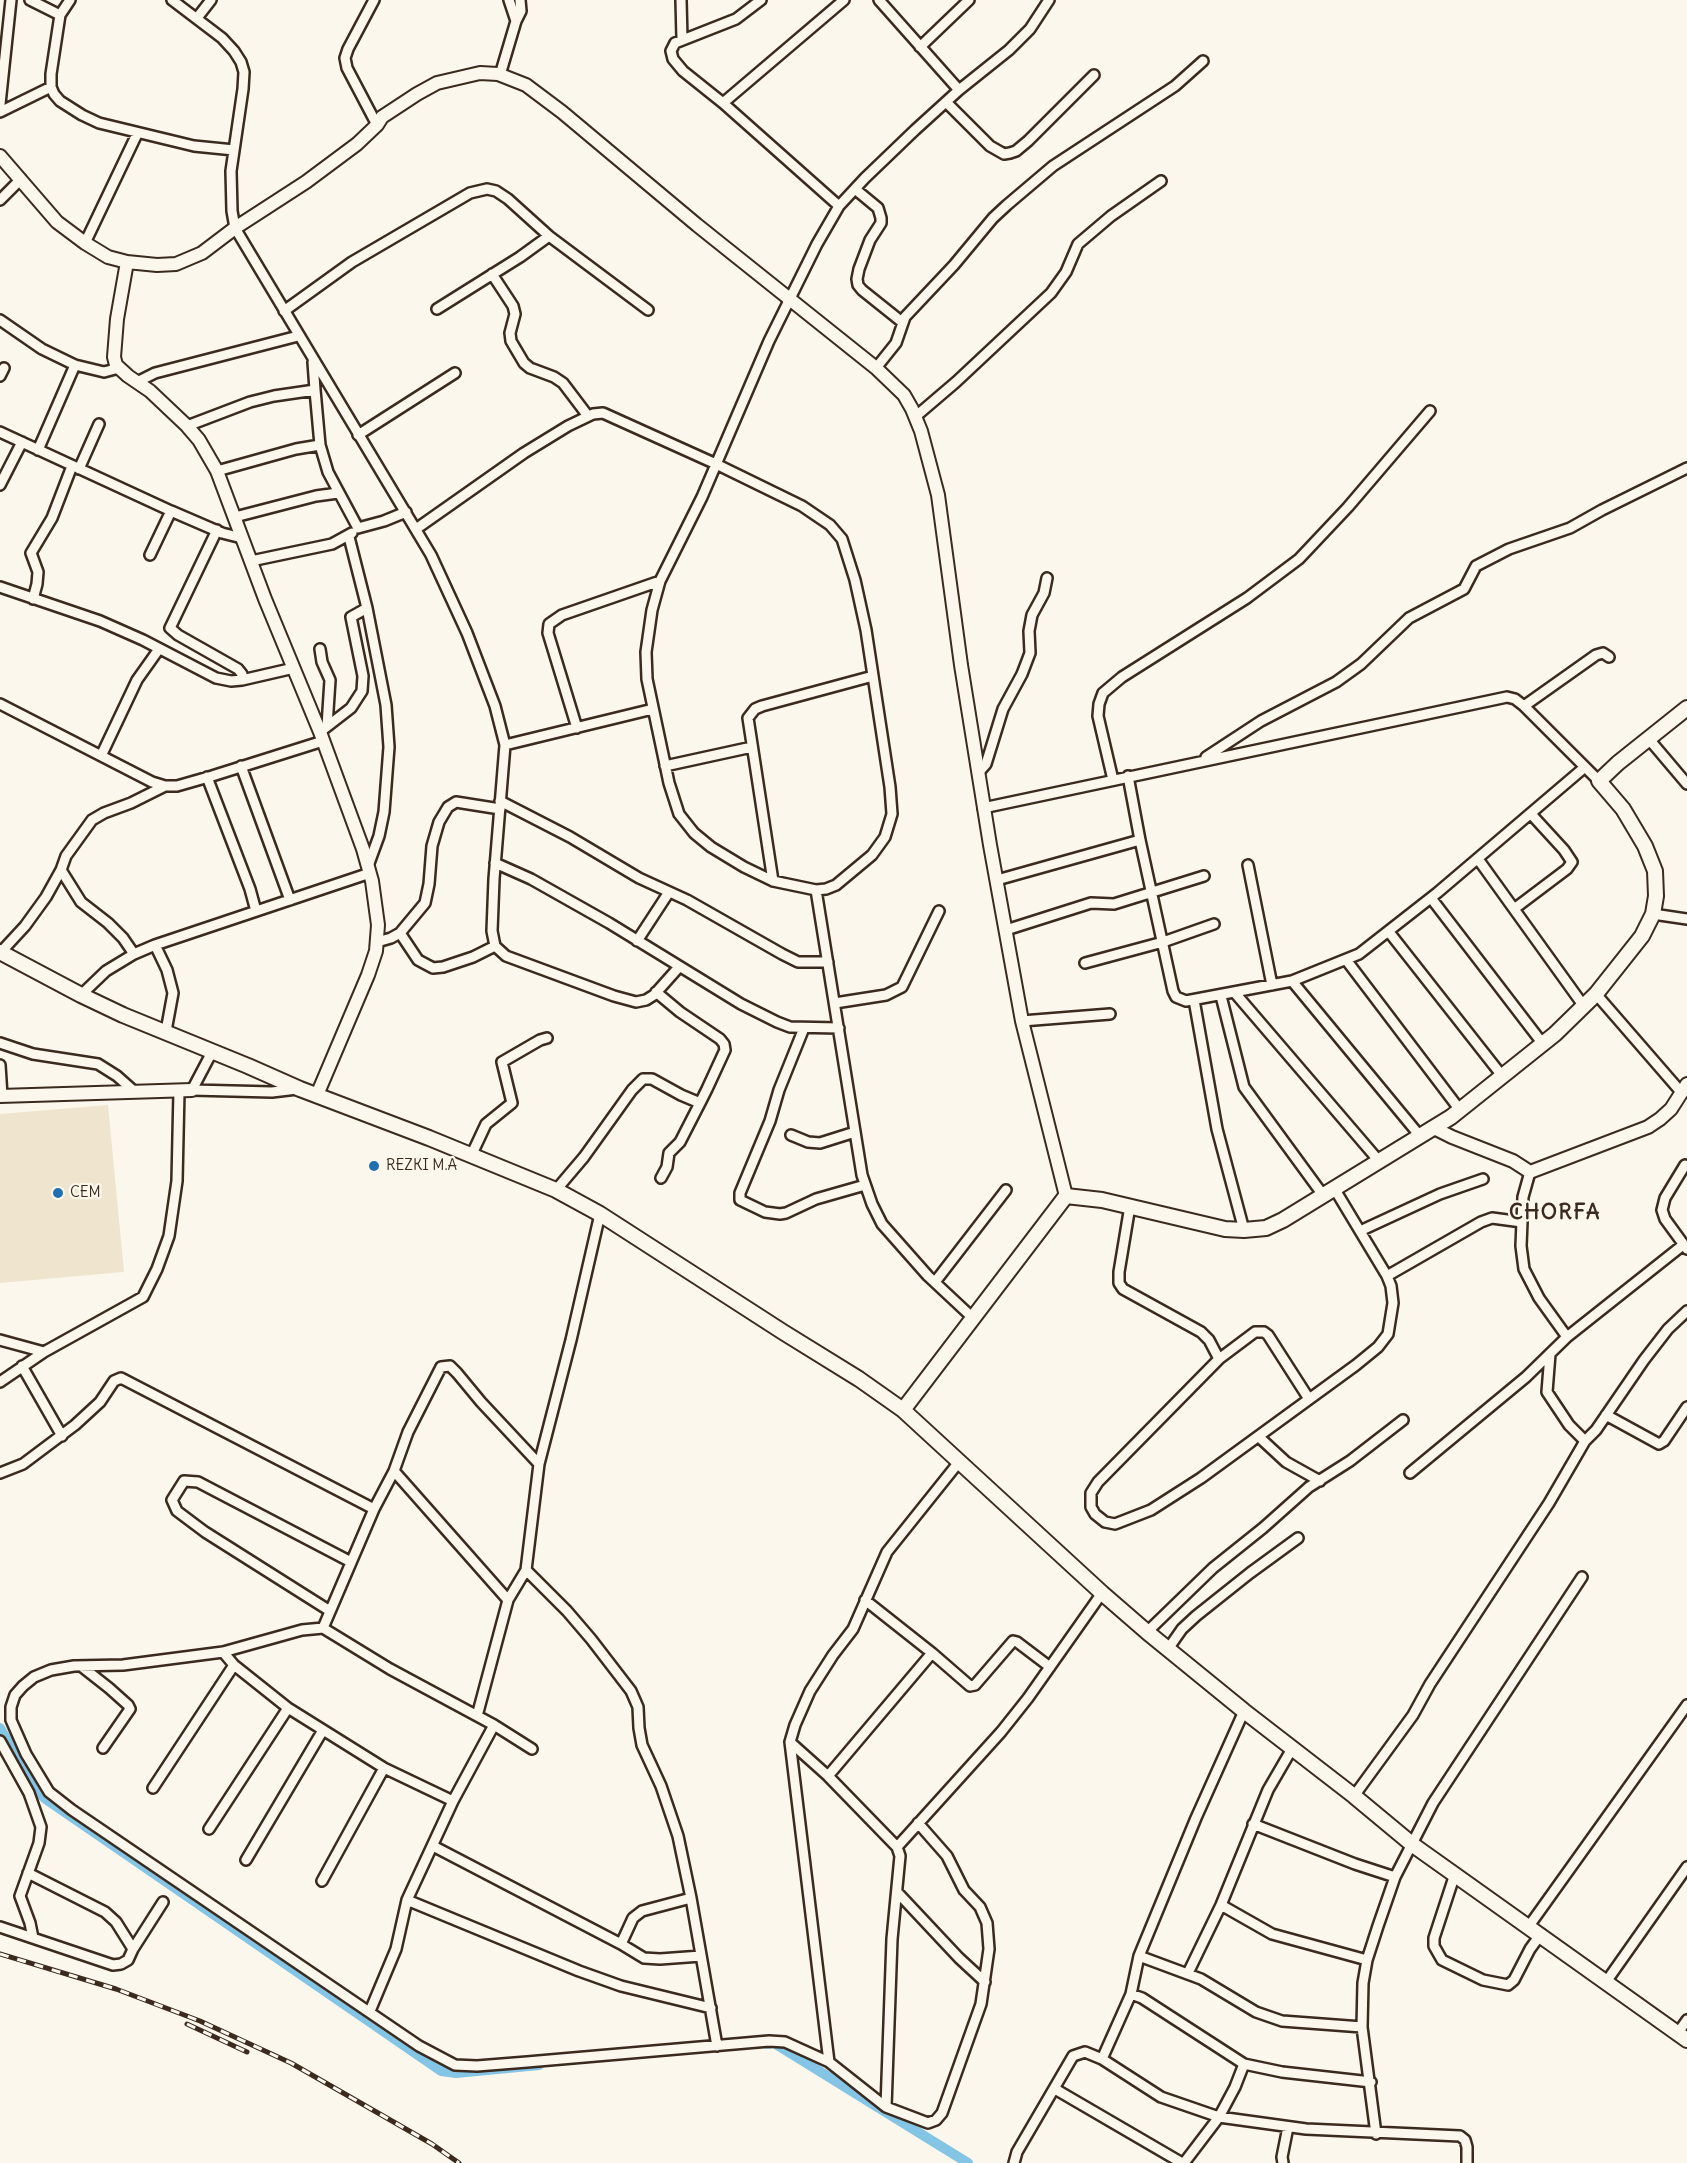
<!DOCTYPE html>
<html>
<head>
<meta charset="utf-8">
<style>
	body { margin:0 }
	canvas { display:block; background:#fbf7ec }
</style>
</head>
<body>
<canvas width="1687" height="2163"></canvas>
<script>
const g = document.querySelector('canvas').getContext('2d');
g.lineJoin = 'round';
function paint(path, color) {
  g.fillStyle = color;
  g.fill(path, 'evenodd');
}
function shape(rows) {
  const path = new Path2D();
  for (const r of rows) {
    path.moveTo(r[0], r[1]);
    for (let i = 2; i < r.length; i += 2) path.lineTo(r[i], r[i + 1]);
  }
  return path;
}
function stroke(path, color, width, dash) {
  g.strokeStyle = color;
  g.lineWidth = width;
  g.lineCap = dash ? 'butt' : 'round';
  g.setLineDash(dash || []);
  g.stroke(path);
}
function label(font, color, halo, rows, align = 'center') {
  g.font = font + ' Delius,sans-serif';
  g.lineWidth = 4.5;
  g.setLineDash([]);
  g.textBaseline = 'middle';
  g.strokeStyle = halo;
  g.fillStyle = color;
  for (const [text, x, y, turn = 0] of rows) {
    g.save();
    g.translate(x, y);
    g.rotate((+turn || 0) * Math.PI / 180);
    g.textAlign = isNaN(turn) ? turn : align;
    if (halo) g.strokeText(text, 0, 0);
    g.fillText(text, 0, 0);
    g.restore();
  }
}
paint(shape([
	[108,1105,124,1272,0,1283,0,1114]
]), '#efe5cf');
stroke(shape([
	[0,1728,38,1792,47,1800,441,2071,456,2073,539,2065],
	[767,2044,774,2043,968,2163]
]), '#84c5e5', 10);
const minor = shape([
	[30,0,60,15,51,74,51,87,54,94,60,101,82,115,99,123,194,146,234,150],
	[172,0,222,38,234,51,241,62,244,72,243,89,231,171,232,211,235,228,431,555,467,633,495,706,505,745,494,879,492,931,495,946,506,956,614,996,636,1002,646,1000,654,995,679,967],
	[374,0,348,49,345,58,347,68,377,125],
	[509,0,516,21],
	[681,0,682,39],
	[761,0,736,19,675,43,671,51,673,59,683,71,723,103,839,206],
	[879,0,959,90],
	[60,15,70,0],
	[197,18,211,0],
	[920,47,969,0],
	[500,75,516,21,521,11,520,0],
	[946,102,990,146,1004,154,1010,153,1016,151,1028,141,1094,75],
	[723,103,844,0],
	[0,104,11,0],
	[0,112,51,87],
	[855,189,878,208,881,218,881,223,870,240,859,269,857,279,858,285,862,290,902,322],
	[0,200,21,179],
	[85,243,137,134],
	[492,274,513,306,515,314,510,333,511,341,524,363,530,368,554,377,563,383,588,416],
	[437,309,520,257,549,236],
	[284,311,352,262,470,193,487,189,496,191,508,199,549,236,648,310],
	[0,320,42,349,75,365,104,372,119,368],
	[876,368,896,343,905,317,954,265,993,218,1007,205,1053,166,1175,86,1203,61],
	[0,376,4,368],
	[137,382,155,373,298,336],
	[315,390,320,445,328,472,358,528,384,521,406,512],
	[915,417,956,382,1051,293,1066,272,1078,244,1111,216,1161,181],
	[187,426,250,402,274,396,315,390,313,362],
	[0,432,171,511,222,533,242,538],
	[358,435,455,373],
	[38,450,75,365],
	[79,469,99,424],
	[217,471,296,449,320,445],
	[0,485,22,442],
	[235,517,316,496,338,493],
	[416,529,524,453,568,426,593,414,603,413,716,464,802,506,830,525,842,539,855,580,866,630,890,787,892,814,885,837,872,855,836,885,826,889,816,890,862,1175,872,1204,882,1224,928,1276,974,1319],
	[217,530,170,628,178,635,238,669,242,674,242,680],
	[349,537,367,608,386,705,389,747,384,812,379,836,368,866],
	[150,555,171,511],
	[251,561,332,544,352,533],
	[0,587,100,621,143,640,216,678,231,681,242,680,294,668],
	[33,599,37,584,38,572,31,553,52,518,72,466],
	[320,649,322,662,330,680,327,726],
	[0,704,152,782,165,786,177,786,212,776,323,741],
	[1524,706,1596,655,1603,653,1609,657],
	[577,728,548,633,549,624,562,615,660,581],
	[320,732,351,708,362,691,363,676,351,617,367,608],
	[1648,738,1687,784],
	[505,745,653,709],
	[101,756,137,680,159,649],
	[1206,757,1261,721,1336,682,1361,664,1409,618,1464,589,1476,566,1509,549,1570,528,1602,510,1687,468],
	[241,766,290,900],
	[665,766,752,747],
	[978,773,986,764,1003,709,1022,674,1030,653,1029,631,1032,615,1044,593,1047,578],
	[1128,776,1140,840,1173,991,1176,997,1186,1001,1292,981,1359,954,1437,893,1585,767],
	[207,777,250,889,256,911],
	[1113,780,1098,716,1099,704,1103,693,1122,677,1247,598,1299,559,1348,507,1430,411],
	[500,801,570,837,639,878,687,900,782,954,798,962,828,962],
	[983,808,1507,697,1515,699,1524,706,1599,781],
	[1478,859,1583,1005],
	[495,863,531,879,609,923,741,1004,777,1022,790,1027,839,1028],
	[1248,865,1272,985],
	[61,870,81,902,108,923,123,938,134,954],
	[997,880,1140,840],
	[773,881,748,718,755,709,762,706,873,676],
	[816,890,773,881,744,867,711,847,694,833,679,814,669,783,647,679,646,652,652,610,660,581,702,497,769,341,817,244,839,206,865,178,915,130,959,90,1009,50,1030,29,1049,0],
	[1431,898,1543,1044],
	[1514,909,1567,869,1572,862,1564,850,1531,814],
	[1653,914,1687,919],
	[1006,930,1091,903,1114,904,1204,876],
	[1389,932,1503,1077],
	[400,933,418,960,433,968,443,967,473,957,495,946],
	[637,941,669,892],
	[377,942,391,938,400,933,425,903,429,884,432,846,439,822,448,807,456,802,500,809],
	[155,945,167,970,173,993,166,1031],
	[1,952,25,926,46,897,61,870,66,856,92,820,104,813,131,803,165,786],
	[1347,961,1460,1110],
	[1085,963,1163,942,1214,924],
	[1292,981,1420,1136],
	[1235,993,1379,1161],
	[1596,994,1681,1092],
	[81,995,106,971,134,954,155,945,370,873],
	[1221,996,1244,1087,1323,1195],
	[1194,1000,1217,1129,1244,1230],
	[835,1003,886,995,902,987,939,911],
	[1022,1021,1110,1014],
	[804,1028,779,1090,770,1121,740,1193,740,1200,765,1212,780,1214,786,1213,816,1199,865,1185],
	[0,1043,33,1054,98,1064,117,1076,135,1092],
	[212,1052,192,1090,272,1092,297,1089],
	[0,1065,2,1096],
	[791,1135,808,1142,820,1143,855,1132],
	[471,1156,486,1124,512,1103,502,1062,540,1040,547,1038],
	[1685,1165,1665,1198,1662,1210,1665,1219,1687,1249],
	[1530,1172,1523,1197,1521,1246,1524,1269,1539,1298,1567,1337,1683,1245],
	[661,1178,667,1167,669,1153,680,1142,700,1103],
	[556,1190,584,1157,632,1090,643,1079,652,1079,681,1095,700,1103,707,1089,725,1050,724,1044,720,1039,680,1012,656,992],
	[1130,1206,1119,1272,1119,1283,1123,1289,1201,1332,1209,1340,1219,1359,1098,1482,1091,1493,1091,1507,1095,1514,1105,1522,1115,1524,1151,1510,1201,1478,1356,1365,1378,1347,1388,1334,1393,1303,1391,1286,1387,1276,1334,1188],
	[1360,1231,1440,1194,1483,1179],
	[1387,1276,1481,1222,1492,1218,1522,1222],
	[935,1282,1006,1190],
	[0,1340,44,1352],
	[1550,1354,1547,1392,1569,1425,1585,1441],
	[1219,1359,1255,1332,1264,1332,1268,1335,1309,1399],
	[22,1366,62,1436],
	[0,1382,44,1352,143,1297,157,1269,169,1236,177,1181,179,1091],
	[1606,1415,1659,1444,1664,1441,1687,1407],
	[1259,1437,1286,1462,1320,1481],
	[394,1471,508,1600],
	[0,1473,23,1464,75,1425,100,1402,114,1381,121,1378,374,1509],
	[1410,1473,1526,1377,1567,1337],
	[526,1570,567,1611,591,1639,631,1691,638,1707,639,1728,642,1745,661,1786,678,1836,691,1898,717,2046],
	[330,1611,205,1532,177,1511,172,1500,184,1481,198,1482,351,1562],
	[323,1628,374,1509,394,1471,408,1432,441,1367,450,1366,457,1373,481,1402,539,1464],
	[1147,1632,1213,1568,1263,1528,1309,1487,1350,1461,1403,1420],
	[1168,1649,1182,1629,1196,1616,1250,1573,1298,1538],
	[223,1652,234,1665,288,1708,384,1768,453,1801],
	[932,1653,970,1686,975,1685,1013,1641,1017,1642,1050,1667],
	[81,1666,109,1688,128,1705,130,1709,103,1748],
	[1244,1711,1196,1818,1139,1956,1131,1994,1142,1998,1244,2064,1282,2072,1371,2082],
	[477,1716,508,1600,526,1570,539,1464,571,1340,600,1214],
	[0,1741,29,1793,41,1827,39,1843,20,1896,30,1923,33,1938],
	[790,1742,828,1776,897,1847,900,1856,892,1939,886,2107],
	[532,1749,494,1725,390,1669,323,1628,302,1630,223,1652,123,1665,74,1666,51,1670,34,1677,23,1686,15,1695,11,1707,11,1720,26,1754,49,1792,72,1810,419,2046,455,2065,477,2066,527,2062,769,2041,785,2042,829,2062],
	[828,1776,932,1653,865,1600],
	[153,1788,234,1665],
	[1354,1796,1413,1715,1430,1684,1549,1503,1585,1441,1596,1430,1644,1360,1668,1329,1687,1311],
	[918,1823,947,1856,964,1890,980,1907,987,1923,989,1949,981,2004,942,2113,936,2120,928,2123,886,2107,829,2062,790,1742,795,1725,810,1691,833,1655,853,1629,887,1552,959,1462],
	[1253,1824,1355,1864,1395,1877],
	[209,1829,288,1708],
	[433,1846,621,1944,644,1958,660,1959,701,1956],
	[897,1847,1001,1732,1028,1698,1102,1593],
	[246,1860,323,1730],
	[28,1873,105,1912,116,1922,133,1949],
	[1455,1874,1434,1938,1434,1946,1442,1960,1483,1980,1508,1985,1514,1980,1530,1949,1541,1934],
	[322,1881,384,1768],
	[898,1893,959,1958,985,1982],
	[407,1900,579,1971,621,1986,711,2008],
	[1221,1905,1272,1934,1367,1960],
	[1529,1926,1687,1705],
	[0,1927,113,1965,121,1964,128,1960,133,1949,163,1902],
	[621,1944,633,1918,642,1911,691,1898],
	[1139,1956,1201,1979,1256,2012,1282,2021,1362,2027],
	[1188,1973,1221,1905,1268,1790,1293,1747],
	[1606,1982,1687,1867],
	[370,2011,396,1949,407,1900,453,1801,494,1725],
	[1677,2034,1687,2020],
	[1102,2059,1131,1994],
	[1055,2089,1182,2163],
	[1376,2134,1362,2027,1363,1983,1367,1960,1378,1926,1395,1877,1433,1803,1582,1577],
	[1014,2163,1017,2152,1073,2056,1085,2052,1102,2059,1161,2097,1219,2117,1306,2129,1460,2136,1465,2140,1467,2147,1467,2163],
	[1184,2163,1219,2117,1235,2087,1244,2064],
	[1283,2163,1282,2157,1288,2127]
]);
const tertiary = shape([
	[0,156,57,222,85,243,108,257,127,262,157,265,176,264,202,253,235,228,306,182,357,144,377,125,382,117,417,94,437,83,480,73,498,74,526,85,562,112,697,225,876,368,904,395,912,409,921,431,938,495,961,665,990,845,1022,1021,1066,1196],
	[127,262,117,319,114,357,116,365,128,376,150,391,187,426,199,440,217,471,265,599,320,732,363,849,372,881,378,925,376,951,368,975,317,1095],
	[0,1096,192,1090],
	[1434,1128,1452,1137,1513,1161,1530,1172,1648,1127,1660,1119,1671,1109,1687,1084]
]);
const secondary = shape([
	[0,952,81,995,123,1015,248,1066,300,1089,429,1138,556,1190,600,1214,783,1332,859,1379,903,1410,1102,1593,1147,1632,1244,1711,1354,1796,1413,1845,1687,2040],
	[903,1410,1066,1196,1102,1200,1225,1229,1244,1230,1266,1228,1283,1220,1451,1117,1555,1034,1596,994,1642,936,1653,914,1656,896,1655,871,1645,846,1623,809,1599,781,1618,763,1687,708]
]);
stroke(minor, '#3b2a1e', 14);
stroke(tertiary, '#3b2a1e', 16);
stroke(secondary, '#3b2a1e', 18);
stroke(minor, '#fbf7ec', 9);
stroke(tertiary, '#fbf7ec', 12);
stroke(secondary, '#fbf7ec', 14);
const rail = shape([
	[0,1954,116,1989,200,2021,291,2063,432,2144,459,2163],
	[187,2024,247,2052]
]);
stroke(rail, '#3b2a1e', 5);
stroke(rail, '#fbf7ec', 3, [9]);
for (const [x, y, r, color] of [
	[374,1166,6,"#1f6fb2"],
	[58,1193,6,"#1f6fb2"]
]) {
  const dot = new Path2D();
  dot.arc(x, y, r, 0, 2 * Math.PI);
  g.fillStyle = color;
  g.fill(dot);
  stroke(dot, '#fbf7ec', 2);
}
label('15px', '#3b2a1e', '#fbf7ec', [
	["REZKI M.A",386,1166],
	["CEM",70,1193]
], 'left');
g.letterSpacing = '1.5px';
label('bold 21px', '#3b2a1e', '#fbf7ec', [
	["CHORFA",1555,1213]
]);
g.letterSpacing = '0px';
</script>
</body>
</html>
